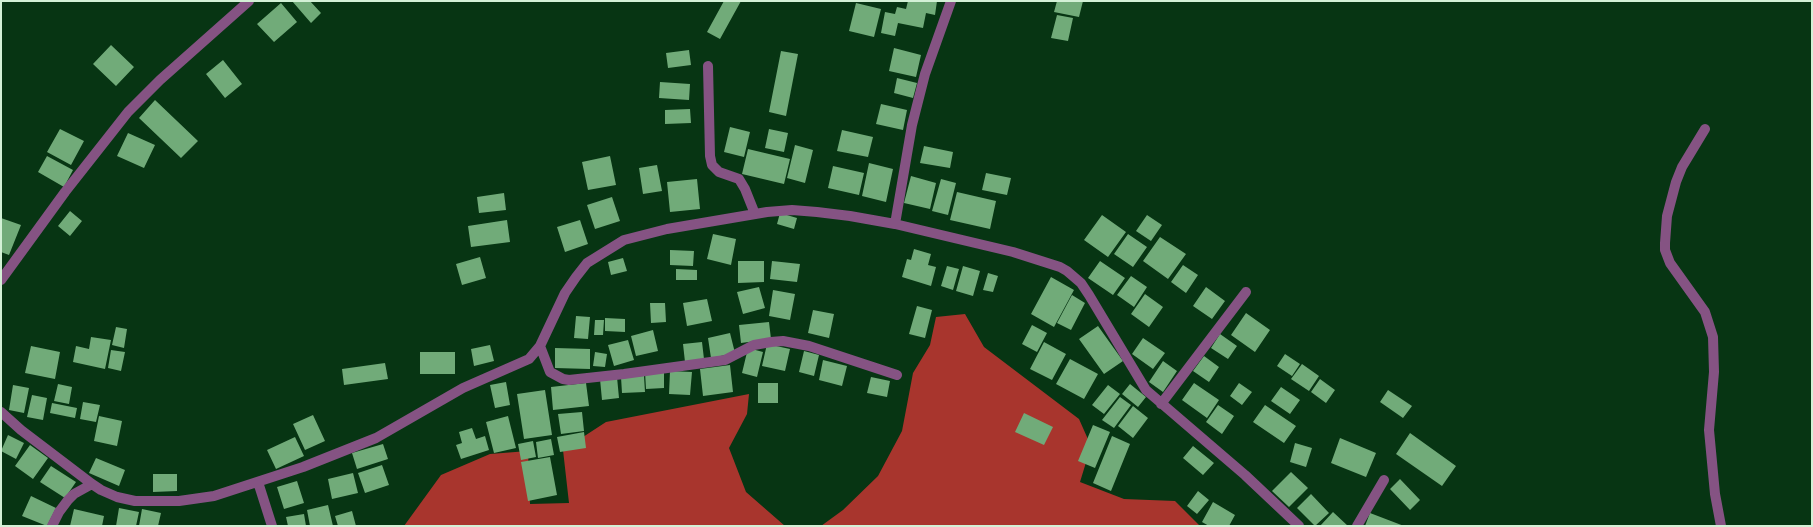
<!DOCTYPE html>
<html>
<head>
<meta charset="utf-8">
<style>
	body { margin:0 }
	#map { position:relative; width:1813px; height:527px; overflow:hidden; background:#073513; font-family:"Space Grotesk",sans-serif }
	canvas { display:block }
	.frame { position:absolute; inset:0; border:2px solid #d3f1d6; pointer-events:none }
</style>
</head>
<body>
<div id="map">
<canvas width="1813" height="527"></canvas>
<div class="frame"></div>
</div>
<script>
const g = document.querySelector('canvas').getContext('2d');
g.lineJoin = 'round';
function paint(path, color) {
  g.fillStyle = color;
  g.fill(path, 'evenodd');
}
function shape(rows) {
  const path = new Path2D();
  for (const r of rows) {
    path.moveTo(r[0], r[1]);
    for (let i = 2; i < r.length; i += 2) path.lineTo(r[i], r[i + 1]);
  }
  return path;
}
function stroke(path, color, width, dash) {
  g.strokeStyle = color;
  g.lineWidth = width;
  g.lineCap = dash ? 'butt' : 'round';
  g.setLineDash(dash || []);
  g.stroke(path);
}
paint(shape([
	[965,314,984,347,1079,419,1091,446,1080,482,1124,499,1175,501,1200,526,821,526,843,510,878,476,902,431,913,373,930,345,936,317],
	[749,394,747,414,729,448,746,492,785,526,404,526,441,475,490,454,528,451,530,504,569,503,563,450,606,422]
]), '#a8352d');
paint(shape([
	[292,1,310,1,321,13,311,23],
	[724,1,741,1,720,39,707,32],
	[908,1,937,1,935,15,926,13,923,28,898,23,895,36,881,33,885,12,895,14,897,7,906,9],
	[1057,1,1083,1,1079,17,1054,12],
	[281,3,297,22,274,42,257,24],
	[856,3,881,9,874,37,849,31],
	[1057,15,1073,18,1068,41,1051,38],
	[111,45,134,67,116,86,93,64],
	[894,48,921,55,916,77,889,71],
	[689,50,691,65,668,68,666,53],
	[781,51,798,54,786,116,769,112],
	[223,60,242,84,225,98,206,74],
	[897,78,917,83,913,98,894,93],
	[660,82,690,84,689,100,659,98],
	[155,100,198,141,181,158,139,118],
	[881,104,907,110,903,130,876,124],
	[690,109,691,123,665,124,665,110],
	[730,127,750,132,744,157,724,152],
	[60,129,84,141,71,165,47,152],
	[769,129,788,133,784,152,765,148],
	[842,130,873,137,868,157,837,151],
	[128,133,155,145,144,168,117,156],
	[795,145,813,150,805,183,787,178],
	[924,146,953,152,950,168,920,163],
	[748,149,790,159,784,184,742,174],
	[47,156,73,170,64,187,38,172],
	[610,156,616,185,588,190,582,162],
	[869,163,893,169,886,202,862,196],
	[657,165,662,191,643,194,639,168],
	[833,166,864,173,859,195,828,188],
	[986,173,1011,178,1007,195,982,190],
	[911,176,936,183,930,209,904,203],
	[697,179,700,209,670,212,667,182],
	[941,179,956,183,948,215,932,211],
	[957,192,996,201,990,229,950,220],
	[504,193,506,210,479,213,477,197],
	[612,197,620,221,595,229,587,205],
	[70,211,82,221,70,236,58,226],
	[780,213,797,218,794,229,777,224],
	[1102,215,1126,232,1108,257,1084,240],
	[1147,215,1162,225,1151,241,1136,231],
	[1,218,21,225,9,255,1,252],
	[507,220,510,242,471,247,468,226],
	[580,220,588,244,565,252,557,227],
	[713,234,736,239,731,265,707,259],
	[1128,234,1147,247,1133,267,1114,254],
	[1160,237,1186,254,1168,279,1143,261],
	[914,249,931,254,928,265,936,267,931,286,902,277,907,259,911,260],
	[670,250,694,251,693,266,670,265],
	[480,257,486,278,462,285,456,264],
	[623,258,627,271,611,275,608,262],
	[738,261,764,261,764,282,738,283],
	[772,261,800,264,797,282,770,279],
	[1100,261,1125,278,1113,295,1088,278],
	[1183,265,1198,275,1186,293,1171,282],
	[947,266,959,269,953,290,941,286],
	[963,266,980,271,973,296,956,291],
	[676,269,697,270,697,280,676,280],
	[988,273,998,276,993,292,983,290],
	[1131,276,1147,287,1134,307,1117,295],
	[1051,277,1074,290,1054,327,1031,314],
	[759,287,765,308,743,314,737,292],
	[1206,287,1225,301,1212,319,1193,306],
	[773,290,795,294,790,320,769,316],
	[1145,294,1163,307,1149,327,1131,314],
	[1072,295,1085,303,1071,330,1057,323],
	[707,299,712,321,687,326,683,303],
	[650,303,665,303,666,322,651,323],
	[917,306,932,310,925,338,909,334],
	[813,310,834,314,829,338,808,333],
	[1246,313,1270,330,1255,352,1231,335],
	[576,316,590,317,588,339,574,338],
	[605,318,625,319,625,332,605,331],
	[595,320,604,320,603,335,594,335],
	[769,322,771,339,741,343,739,325],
	[1032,325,1047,333,1037,352,1022,344],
	[1098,326,1123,361,1104,374,1079,339],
	[116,327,127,329,124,348,112,345],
	[653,330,658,351,636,356,631,336],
	[730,333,735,353,711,358,708,338],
	[1220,334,1237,346,1228,359,1211,348],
	[91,337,111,340,105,369,73,362,76,346,89,349],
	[1143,338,1165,353,1153,369,1132,354],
	[628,340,634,360,614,366,608,345],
	[702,342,704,359,685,362,683,344],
	[1044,342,1066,354,1052,380,1030,369],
	[767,344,790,349,785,371,762,366],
	[490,345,494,361,474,366,471,349],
	[31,346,60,352,55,379,25,373],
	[555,348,590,349,590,369,555,368],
	[748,348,763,352,757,377,742,373],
	[111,350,125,352,121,371,108,368],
	[804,351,819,355,814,376,799,372],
	[420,352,455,352,455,374,420,374],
	[595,352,607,354,605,367,593,366],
	[1285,354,1300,364,1292,376,1277,366],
	[1204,356,1219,367,1209,382,1193,371],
	[1070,359,1098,374,1084,399,1056,384],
	[823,360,847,366,842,386,819,380],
	[1163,361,1177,371,1163,392,1149,382],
	[385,363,388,379,344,385,342,369],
	[1302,364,1319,376,1309,391,1291,379],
	[730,365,733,392,703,396,700,369],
	[664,371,664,388,646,389,645,372],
	[670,371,692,372,690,395,669,394],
	[644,376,645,392,622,393,621,377],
	[617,377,619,398,602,400,600,379],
	[871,377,890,381,887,397,867,393],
	[1320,379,1335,390,1326,403,1311,392],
	[506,382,510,405,495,408,490,385],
	[586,383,589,406,553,410,551,387],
	[758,383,778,383,778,403,758,403],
	[1194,383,1219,400,1207,418,1182,400],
	[1239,383,1252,392,1242,405,1230,396],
	[58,384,72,387,69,404,54,401],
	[1130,384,1146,397,1138,407,1122,394],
	[13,385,29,388,24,413,9,410],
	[1108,385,1120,394,1104,414,1092,405],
	[1281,387,1300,400,1290,414,1271,401],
	[545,390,552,435,524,439,517,394],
	[1388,390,1412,406,1403,418,1380,402],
	[32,395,47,398,43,420,27,417],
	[1120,397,1131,405,1114,428,1102,420],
	[83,402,100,405,96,422,80,419],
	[52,403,77,408,75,418,50,413],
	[1218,405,1234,416,1222,434,1206,422],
	[1265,405,1296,426,1284,443,1253,422],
	[1133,406,1148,418,1133,438,1118,426],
	[582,412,584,431,561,434,558,414],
	[1024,413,1053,427,1044,445,1015,432],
	[313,415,325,441,305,450,293,424],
	[99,416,122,421,117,446,94,441],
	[508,416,516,448,494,453,486,422],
	[1093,425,1110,432,1095,468,1078,461],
	[472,428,476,439,485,436,489,450,461,459,456,445,462,443,459,432],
	[584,432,586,448,560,452,557,437],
	[1410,433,1456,466,1442,486,1396,454],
	[8,435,24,443,16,459,1,451],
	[1112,436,1130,444,1111,491,1093,483],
	[295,437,304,456,276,469,267,450],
	[1340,438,1376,453,1366,477,1331,463],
	[551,439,554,455,538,458,536,442],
	[533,441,536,457,521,460,518,444],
	[1295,443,1312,448,1306,467,1290,462],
	[383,444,388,459,357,469,352,453],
	[30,445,48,458,33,479,15,466],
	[1193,446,1214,463,1203,475,1183,458],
	[550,457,557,495,528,501,521,462],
	[96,458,125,470,119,486,89,473],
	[382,465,389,485,365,493,358,473],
	[51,466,76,482,65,498,40,482],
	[1291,472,1308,488,1289,507,1272,491],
	[353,473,358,493,332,499,328,479],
	[153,474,177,474,177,491,153,492],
	[1400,479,1420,500,1410,510,1390,489],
	[297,481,304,503,284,509,277,487],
	[1198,491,1209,500,1197,514,1187,506],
	[1311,494,1329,513,1315,526,1297,508],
	[31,496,56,508,47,526,22,516],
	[1213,502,1235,515,1229,526,1209,526,1202,522],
	[328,505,333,526,310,526,307,510],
	[119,508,139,512,136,526,116,526],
	[74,509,104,516,102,526,70,526],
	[142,509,161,513,158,526,139,526],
	[352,511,356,526,338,526,335,516],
	[1333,512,1348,526,1320,526],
	[1370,513,1404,526,1365,526],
	[304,514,306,526,288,526,286,517]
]), '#71ab79');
stroke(shape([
	[708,66,710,156,712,165,719,172,739,179,745,189,755,214],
	[1705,129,1682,167,1676,182,1667,216,1665,243,1665,250,1670,263,1705,312,1713,337,1714,372,1709,430,1715,494,1721,526],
	[895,224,912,125,925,74,951,1],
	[1,280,65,192,128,112,160,80,249,1],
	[540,346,550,372,563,379,569,380,624,374,725,360,754,345,771,342,783,341,809,346,897,375],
	[1161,404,1246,292],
	[1,412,21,430,92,484,101,490,117,497,135,501,179,501,214,496,303,467,376,438,463,388,529,359,540,346,565,293,576,277,587,263,624,240,667,229,767,212,792,210,817,212,850,216,895,224,1013,252,1060,267,1067,271,1081,283,1089,295,1146,390,1245,475,1299,526],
	[258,482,272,526],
	[52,526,59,512,68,500,74,494,92,484],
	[1357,526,1384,480]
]), '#855383', 10);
</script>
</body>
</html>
